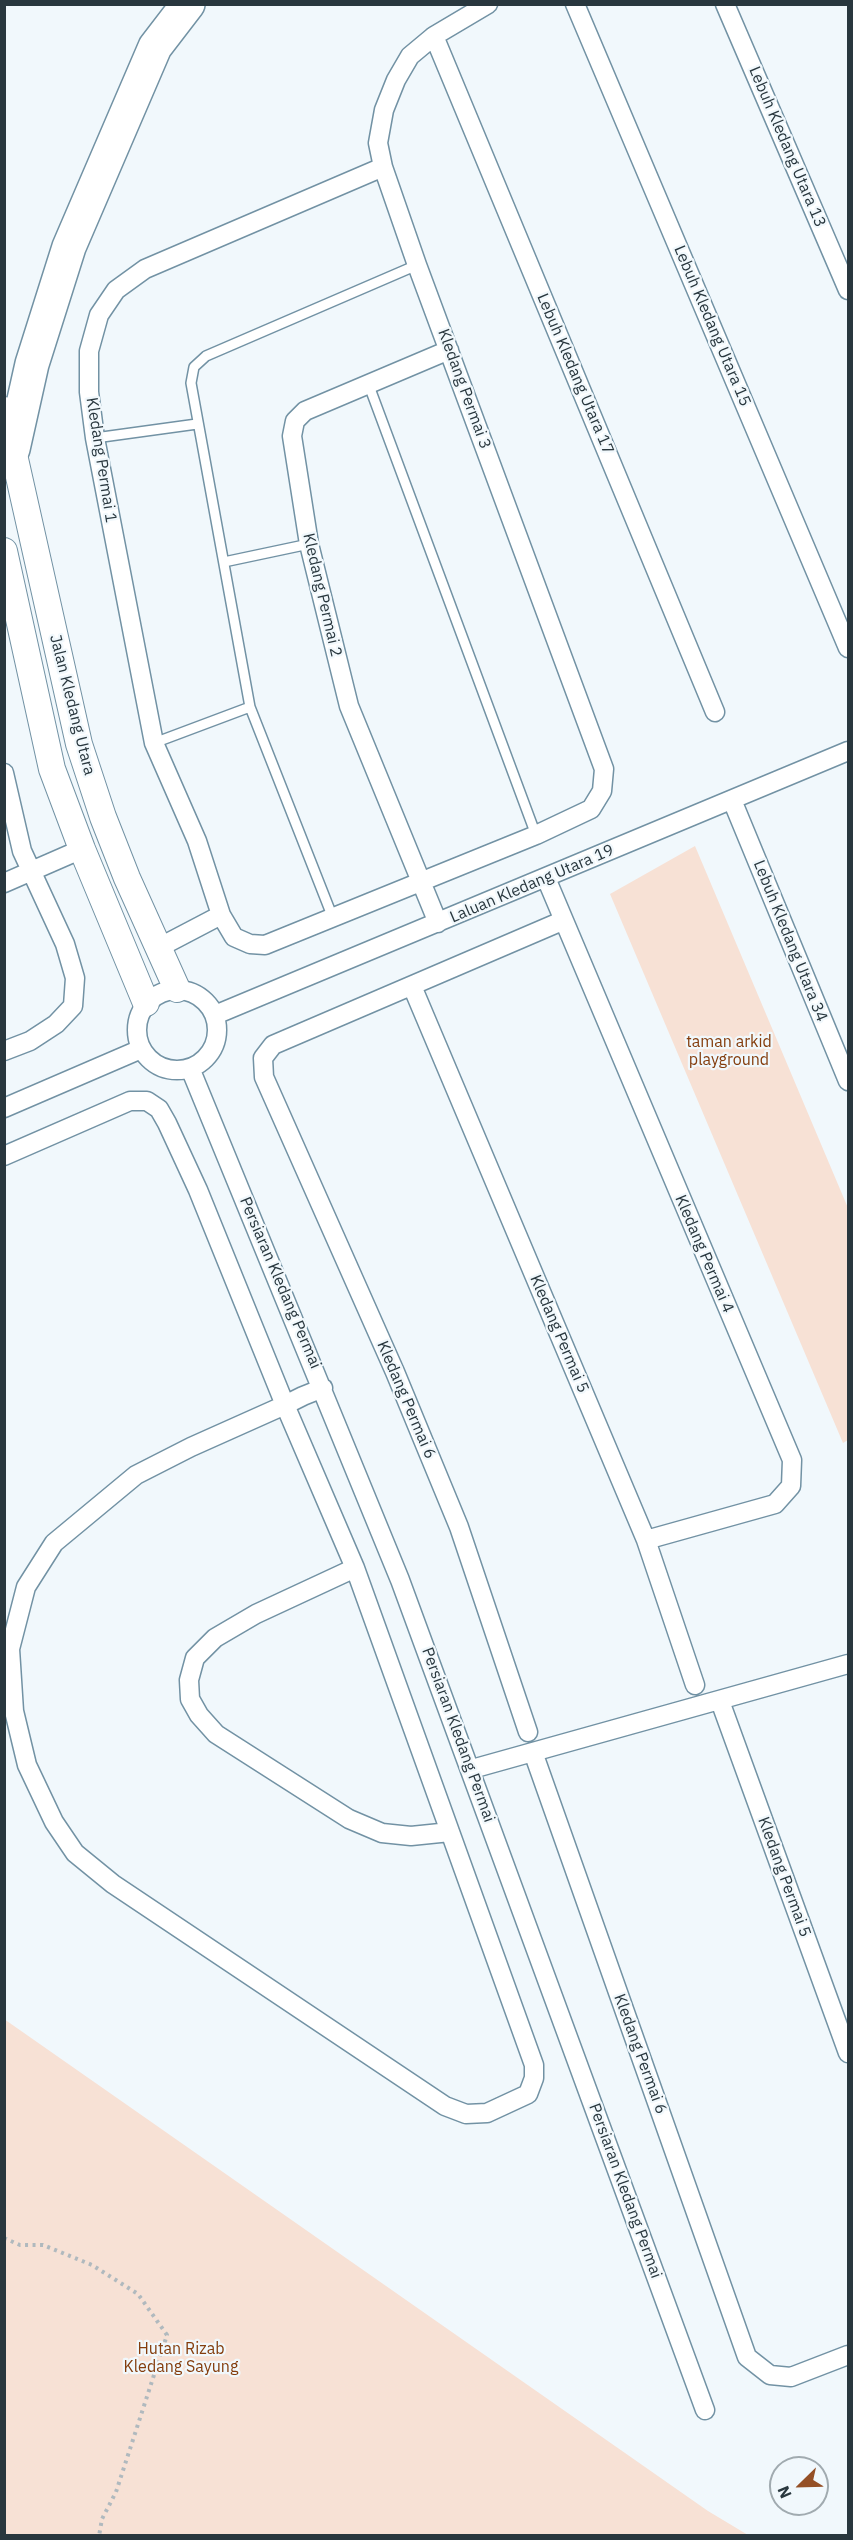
<!DOCTYPE html>
<html>
<head>
<meta charset="utf-8">
<style>
	body { margin:0 }
	#map { position:relative; width:853px; height:2540px; overflow:hidden; background:#f1f8fc; font-family:"IBM Plex Sans",sans-serif }
	canvas { display:block }
	.frame { position:absolute; inset:0; border:6px solid #29373e; pointer-events:none }
	.north { position:absolute; left:769px; top:2456px; width:60px; height:60px; box-sizing:border-box; background:#f1f8fc; border:2px solid #a1abb0; border-radius:50%; rotate:247deg; font-size:16px; font-weight:700; line-height:24px; text-align:center; color:#29373e }
	.north::after { content:''; display:block; margin:auto; width:21px; height:27px; background:#955026; clip-path:polygon(50% 0,100% 100%,50% 72%,0 100%) }
</style>
</head>
<body>
<div id="map">
<canvas width="853" height="2540"></canvas>
<div class="frame"></div>
<div class="north">N</div>
</div>
<script>
const g = document.querySelector('canvas').getContext('2d');
g.lineJoin = 'round';
function paint(path, color) {
  g.fillStyle = color;
  g.fill(path, 'evenodd');
}
function shape(rows) {
  const path = new Path2D();
  for (const r of rows) {
    if (r.length === 3) {
      path.moveTo(r[0] + r[2], r[1]);
      path.arc(r[0], r[1], r[2], 0, 2 * Math.PI);
      continue;
    }
    path.moveTo(r[0], r[1]);
    for (let i = 2; i < r.length; i += 2) path.lineTo(r[i], r[i + 1]);
  }
  return path;
}
function stroke(path, color, width, dash) {
  g.strokeStyle = color;
  g.lineWidth = width;
  g.lineCap = dash ? 'butt' : 'round';
  g.setLineDash(dash || []);
  g.stroke(path);
}
function label(font, color, halo, rows, align = 'center') {
  g.font = font + ' "IBM Plex Sans",sans-serif';
  g.lineWidth = 4.5;
  g.setLineDash([]);
  g.textBaseline = 'middle';
  g.strokeStyle = halo;
  g.fillStyle = color;
  for (const [text, x, y, turn = 0] of rows) {
    g.save();
    g.translate(x, y);
    g.rotate((+turn || 0) * Math.PI / 180);
    g.textAlign = isNaN(turn) ? turn : align;
    if (halo) g.strokeText(text, 0, 0);
    g.fillText(text, 0, 0);
    g.restore();
  }
}
paint(shape([
	[695,846,848,1208,848,1440,843,1443,610,894],
	[4,2019,708,2511,748,2535,5,2535]
]), '#f7e1d5');
const lane = shape([
	[368,383,536,835],
	[95,438,197,424],
	[224,562,309,544],
	[154,743,250,707],
	[333,918,250,707,191,383,194,367,206,356,417,265]
]);
const street = shape([
	[575,4,848,648],
	[725,4,848,290],
	[434,36,715,712],
	[383,167,145,269,116,290,99,315,89,351,89,392,95,438,154,743,197,841,221,915,234,937,250,944,265,945,536,835,591,809,602,791,604,769,417,265,383,167,378,143,384,110,396,80,410,56,434,36,488,4],
	[4,773,22,851,65,944,75,978,73,1006,56,1024,30,1041,4,1051],
	[732,800,848,1081],
	[546,878,792,1460,791,1486,775,1504,646,1540],
	[4,883,82,849],
	[438,923,349,706,309,544,292,436,295,421,305,411,449,350],
	[158,948,221,915],
	[412,986,646,1540,695,1685],
	[177,1030,40],
	[215,1015,848,751],
	[190,1068,400,1580,705,2410],
	[4,1108,141,1049],
	[4,1156,130,1101,147,1101,159,1109,167,1123,198,1190,285,1405,355,1568,534,2065,534,2078,528,2094,487,2113,466,2114,445,2106,113,1884,75,1853,54,1822,27,1765,14,1711,10,1649,26,1587,54,1543,136,1475,191,1447,285,1405,303,1396,323,1388],
	[355,1568,256,1614,215,1638,195,1658,189,1680,190,1699,199,1715,216,1734,349,1819,382,1833,411,1836,450,1832],
	[720,1701,848,2053],
	[528,1732,459,1527,395,1372,264,1077,263,1058,273,1045,562,921],
	[533,1752,747,2357,770,2375,791,2377,848,2355],
	[472,1769,848,1664]
]);
const secondary = shape([
	[4,410,79,744,103,817,127,878,177,989],
	[4,551,52,769,82,849,146,1003]
]);
const highway = shape([
	[13,449,32,364,69,247,155,47,188,4]
]);
stroke(lane, '#7292a4', 12);
stroke(street, '#7292a4', 21);
stroke(secondary, '#7292a4', 28);
stroke(highway, '#7292a4', 36);
stroke(shape([
	[4,2238,20,2245,43,2245,92,2265,138,2294,167,2335,116,2492,102,2519,99,2536]
]), '#b0b9be', 4, [3, 4.5]);
stroke(lane, '#fff', 9);
stroke(street, '#fff', 18);
stroke(secondary, '#fff', 26);
stroke(highway, '#fff', 33);
label('16px', '#29373e', '#f1f8fc', [
	["Lebuh Kledang Utara 13",787,147,67],
	["Lebuh Kledang Utara 15",712,326,67],
	["Lebuh Kledang Utara 17",575,374,67],
	["Kledang Permai 3",464,389,70],
	["Kledang Permai 1",101,460,81],
	["Kledang Permai 2",322,595,77],
	["Jalan Kledang Utara",72,705,76],
	["Laluan Kledang Utara 19",532,884,-23],
	["Lebuh Kledang Utara 34",790,941,68],
	["Kledang Permai 4",704,1254,67],
	["Persiaran Kledang Permai",280,1283,67],
	["Kledang Permai 5",559,1334,67],
	["Kledang Permai 6",406,1400,67],
	["Persiaran Kledang Permai",458,1735,70],
	["Kledang Permai 5",784,1877,70],
	["Kledang Permai 6",640,2054,70],
	["Persiaran Kledang Permai",625,2191,70]
]);
label('16px', '#843d0d', '#f1f8fc', [
	["taman arkid",729,1042],
	["playground",729,1060],
	["Hutan Rizab",181,2349],
	["Kledang Sayung",181,2367]
]);
</script>
</body>
</html>
